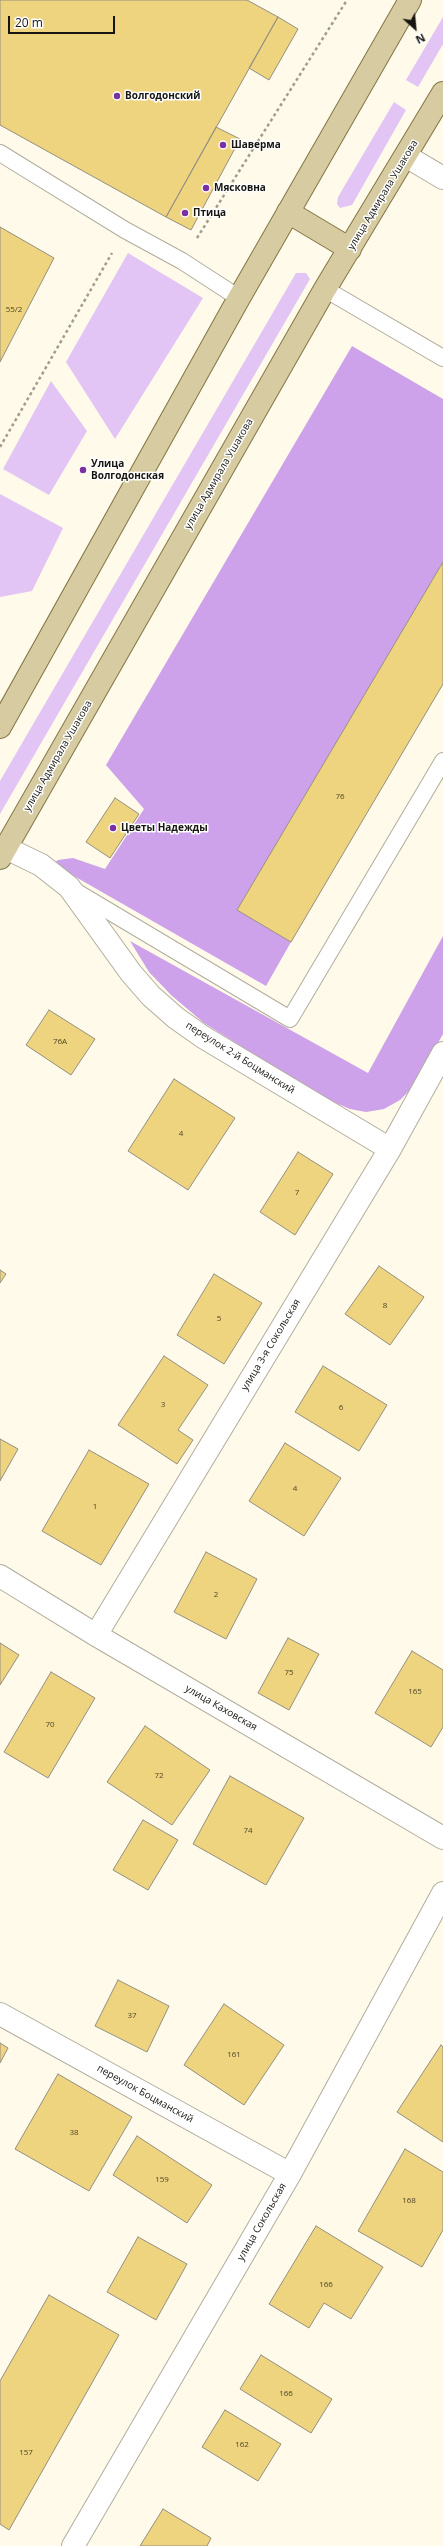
<!DOCTYPE html>
<html>
<head>
<meta charset="utf-8">
<style>
	body { margin:0 }
	#map { position:relative; width:443px; height:2546px; overflow:hidden; background:#fffae9; font-family:"Open Sans",sans-serif }
	canvas { display:block }
	.north { position:absolute; left:395px; top:8px; width:40px; height:40px; -webkit-text-stroke:3px #fff; paint-order:stroke; rotate:153deg; font-size:11px; font-weight:700; line-height:16px; text-align:center; color:#16150f }
	.north::after { content:''; display:block; margin:auto; width:14px; height:18px; background:#16150f; clip-path:polygon(50% 0,100% 100%,50% 72%,0 100%) }
	.scale { position:absolute; left:8px; top:16px; width:107px; height:18px; box-sizing:border-box; border:2px solid #16150f; border-top:0; padding-left:5px; font-size:12px; line-height:14px; white-space:nowrap; color:#16150f; -webkit-text-stroke:3px #fff; paint-order:stroke }
</style>
</head>
<body>
<div id="map">
<canvas width="443" height="2546"></canvas>
<div class="north">N</div>
<div class="scale">20 m</div>
</div>
<script>
const g = document.querySelector('canvas').getContext('2d');
g.lineJoin = 'round';
function paint(path, color) {
  g.fillStyle = color;
  g.fill(path, 'evenodd');
}
function shape(rows) {
  const path = new Path2D();
  for (const r of rows) {
    path.moveTo(r[0], r[1]);
    for (let i = 2; i < r.length; i += 2) path.lineTo(r[i], r[i + 1]);
  }
  return path;
}
function stroke(path, color, width, dash) {
  g.strokeStyle = color;
  g.lineWidth = width;
  g.lineCap = dash ? 'butt' : 'round';
  g.setLineDash(dash || []);
  g.stroke(path);
}
function label(font, color, halo, rows, align = 'center') {
  g.font = font + ' "Open Sans",sans-serif';
  g.lineWidth = 3;
  g.setLineDash([]);
  g.textBaseline = 'middle';
  g.strokeStyle = halo;
  g.fillStyle = color;
  for (const [text, x, y, turn = 0] of rows) {
    g.save();
    g.translate(x, y);
    g.rotate((+turn || 0) * Math.PI / 180);
    g.textAlign = isNaN(turn) ? turn : align;
    if (halo) g.strokeText(text, 0, 0);
    g.fillText(text, 0, 0);
    g.restore();
  }
}
paint(shape([
	[443,17,443,44,418,87,406,80],
	[394,102,406,110,352,205,340,208,337,204,338,197],
	[128,253,203,298,115,439,66,362],
	[296,273,306,273,310,279,0,814,0,781],
	[51,381,87,431,49,495,3,469],
	[0,494,63,528,32,591,0,597]
]), '#e2c4f5');
paint(shape([
	[352,346,443,399,443,562,237,910,291,942,266,986,53,864,58,860,73,858,105,869,144,809,106,765],
	[443,936,443,1034,414,1086,400,1100,384,1109,366,1112,350,1109,324,1098,204,1023,171,995,149,972,130,941,368,1073]
]), '#cea2ea');
const building = shape([
	[0,0,247,0,278,17,166,217,0,125,0,0],
	[278,17,298,29,269,80,249,68,278,17],
	[216,127,240,139,191,230,166,217,216,127],
	[0,227,54,258,0,362,0,227],
	[443,562,443,684,291,942,237,910,443,562],
	[115,798,139,814,110,858,86,842,115,798],
	[49,1010,95,1039,71,1075,26,1045,49,1010],
	[174,1079,235,1118,188,1190,128,1151,174,1079],
	[298,1152,333,1174,295,1235,260,1212,298,1152],
	[379,1266,424,1297,390,1345,345,1314,379,1266],
	[0,1270,6,1274,0,1283,0,1270],
	[214,1274,262,1303,224,1364,177,1335,214,1274],
	[164,1356,208,1385,178,1430,193,1440,177,1464,118,1425,164,1356],
	[323,1366,387,1405,359,1451,295,1412,323,1366],
	[0,1439,18,1449,0,1481,0,1439],
	[285,1443,341,1478,304,1536,249,1501,285,1443],
	[89,1450,149,1484,101,1565,42,1531,89,1450],
	[206,1552,257,1579,226,1639,174,1612,206,1552],
	[288,1638,319,1654,289,1710,258,1693,288,1638],
	[0,1643,19,1655,0,1685,0,1643],
	[412,1651,443,1670,443,1727,431,1747,375,1713,412,1651],
	[51,1672,95,1698,48,1778,4,1752,51,1672],
	[145,1726,210,1770,172,1825,107,1782,145,1726],
	[230,1776,304,1818,266,1885,193,1844,230,1776],
	[143,1820,178,1840,148,1890,113,1870,143,1820],
	[118,1980,169,2006,147,2052,95,2026,118,1980],
	[224,2004,284,2045,244,2105,184,2065,224,2004],
	[0,2043,8,2048,0,2063,0,2043],
	[441,2045,443,2047,443,2142,397,2112,441,2045],
	[58,2074,132,2117,89,2191,15,2149,58,2074],
	[137,2136,212,2185,187,2223,113,2175,137,2136],
	[405,2149,443,2172,443,2230,422,2267,358,2231,405,2149],
	[316,2226,383,2267,351,2319,324,2303,309,2328,269,2304,316,2226],
	[138,2237,187,2264,156,2320,107,2292,138,2237],
	[49,2295,119,2335,9,2530,0,2524,0,2381,49,2295],
	[261,2355,332,2399,311,2433,240,2389,261,2355],
	[225,2410,281,2444,258,2481,202,2447,225,2410],
	[163,2509,211,2538,207,2546,140,2546,163,2509]
]);
paint(building, '#eed47e');
stroke(building, '#948f80', 1);
const lane = shape([
	[0,153,125,230,182,261,239,298],
	[325,289,443,358],
	[75,891,290,1019,443,761]
]);
const street = shape([
	[406,156,443,178],
	[6,848,41,865,69,887,131,973,151,996,176,1018,203,1037,390,1149],
	[0,1576,96,1635,443,1838],
	[96,1635,390,1149,443,1053],
	[0,2014,290,2174],
	[73,2546,290,2174,443,1893]
]);
const primary = shape([
	[288,212,350,249],
	[0,727,239,298,410,0],
	[0,858,325,289,443,93]
]);
stroke(lane, '#b1ac9d', 18);
stroke(street, '#b1ac9d', 24);
stroke(primary, '#827545', 24);
stroke(shape([
	[197,238,347,0],
	[0,447,112,253]
]), '#a09c90', 2.5, [3, 3]);
stroke(lane, '#fff', 16);
stroke(street, '#fff', 22);
stroke(primary, '#d7cba1', 22);
for (const [x, y, r, color] of [
	[117,96,4,"#7b2fa1"],
	[223,145,4,"#7b2fa1"],
	[206,188,4,"#7b2fa1"],
	[185,213,4,"#7b2fa1"],
	[83,470,4,"#7b2fa1"],
	[113,828,4,"#7b2fa1"]
]) {
  const dot = new Path2D();
  dot.arc(x, y, r, 0, 2 * Math.PI);
  g.fillStyle = color;
  g.fill(dot);
  stroke(dot, '#fff', 1.5);
}
label('8px', '#4c452b', null, [
	["55/2",14,310],
	["76",340,797],
	["76А",60,1042],
	["4",181,1134],
	["7",297,1193],
	["8",385,1306],
	["5",219,1319],
	["3",163,1405],
	["6",341,1408],
	["4",295,1489],
	["1",95,1507],
	["2",216,1595],
	["75",289,1673],
	["165",415,1692],
	["70",50,1725],
	["72",159,1776],
	["74",248,1831],
	["37",132,2016],
	["161",234,2055],
	["38",74,2133],
	["159",162,2180],
	["168",409,2201],
	["166",326,2285],
	["166",286,2394],
	["162",242,2445],
	["157",26,2453]
]);
label('bold 10px', '#16150f', '#fff', [
	["Волгодонский",125,96],
	["Шаверма",231,145],
	["Мясковна",214,188],
	["Птица",193,213],
	["Улица",91,464],
	["Волгодонская",91,476],
	["Цветы Надежды",121,828]
], 'left');
label('10px', '#16150f', '#fff', [
	["улица Адмирала Ушакова",383,195,-59],
	["улица Адмирала Ушакова",219,474,-60],
	["улица Адмирала Ушакова",58,756,-60],
	["переулок 2-й Боцманский",240,1058,32],
	["улица 3-я Сокольская",271,1345,-59],
	["улица Каховская",221,1708,30],
	["переулок Боцманский",145,2094,29],
	["улица Сокольская",262,2222,-60]
]);
</script>
</body>
</html>
